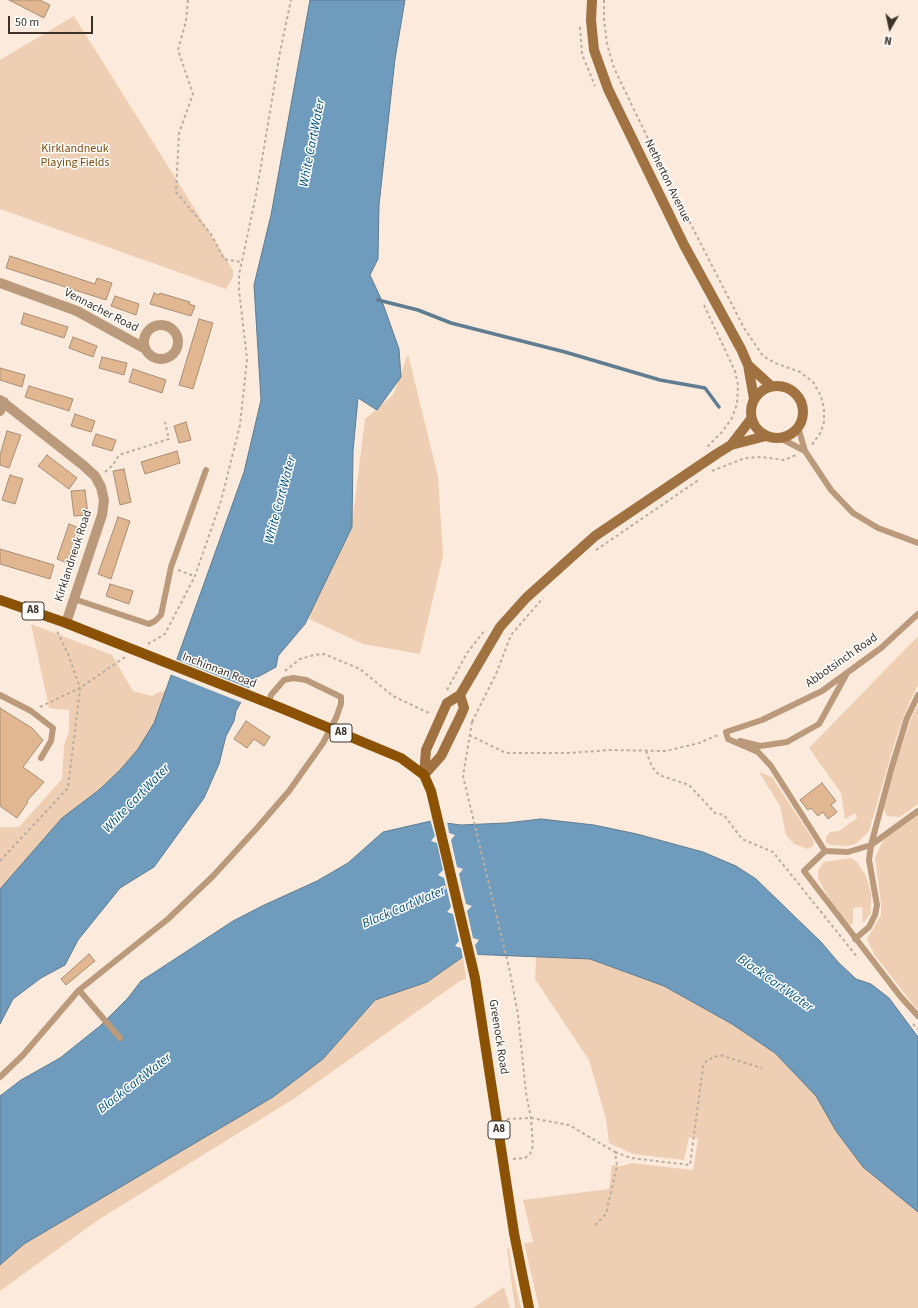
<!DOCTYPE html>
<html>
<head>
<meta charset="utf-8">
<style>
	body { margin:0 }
	#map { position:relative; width:918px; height:1308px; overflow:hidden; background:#fcebdc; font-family:"Source Sans 3",sans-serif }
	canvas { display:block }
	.north { position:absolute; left:870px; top:8px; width:40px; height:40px; -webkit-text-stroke:3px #fff; paint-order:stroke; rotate:189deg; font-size:11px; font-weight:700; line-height:16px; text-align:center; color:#3c3228 }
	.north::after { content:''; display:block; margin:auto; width:14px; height:18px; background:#3c3228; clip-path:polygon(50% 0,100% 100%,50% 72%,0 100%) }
	.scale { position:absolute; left:8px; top:16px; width:85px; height:18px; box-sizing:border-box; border:2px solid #3c3228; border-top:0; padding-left:5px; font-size:12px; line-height:14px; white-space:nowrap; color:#3c3228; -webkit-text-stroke:3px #fff; paint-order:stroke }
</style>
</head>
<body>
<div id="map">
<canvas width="918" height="1308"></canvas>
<div class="north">N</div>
<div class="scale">50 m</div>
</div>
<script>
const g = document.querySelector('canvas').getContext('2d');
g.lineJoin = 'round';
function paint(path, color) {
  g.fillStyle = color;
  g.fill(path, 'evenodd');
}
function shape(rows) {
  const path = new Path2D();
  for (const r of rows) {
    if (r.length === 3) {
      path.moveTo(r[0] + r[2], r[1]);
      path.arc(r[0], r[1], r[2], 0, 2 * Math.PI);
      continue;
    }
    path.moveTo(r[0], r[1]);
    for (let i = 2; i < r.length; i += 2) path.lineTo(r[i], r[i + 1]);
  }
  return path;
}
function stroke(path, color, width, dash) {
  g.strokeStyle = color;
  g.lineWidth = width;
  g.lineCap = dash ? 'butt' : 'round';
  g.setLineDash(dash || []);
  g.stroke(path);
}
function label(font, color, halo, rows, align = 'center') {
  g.font = font + ' "Source Sans 3",sans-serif';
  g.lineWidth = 3;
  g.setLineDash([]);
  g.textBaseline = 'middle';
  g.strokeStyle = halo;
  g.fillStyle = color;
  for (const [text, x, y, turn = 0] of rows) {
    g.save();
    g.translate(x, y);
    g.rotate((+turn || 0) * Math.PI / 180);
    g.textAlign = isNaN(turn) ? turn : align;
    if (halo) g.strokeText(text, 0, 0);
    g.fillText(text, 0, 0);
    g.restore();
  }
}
paint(shape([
	[74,16,233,270,233,277,226,289,0,209,0,60],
	[408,354,438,477,443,556,420,654,363,644,309,619,315,598,353,516,365,419,393,395],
	[31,624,112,655,133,691,152,696,159,692,166,691,154,723,138,749,121,769,99,790,62,818,0,889,0,827,19,827,62,779,64,745,69,732,69,710,49,708],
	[918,636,918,685,910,701,896,738,869,831,856,844,846,846,831,845,826,843,826,837,830,832,839,831,857,818,855,813,845,819,841,793,809,748],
	[918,705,918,804,900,817,887,816,883,808,893,773,911,719],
	[759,772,772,777,812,838,814,842,813,846,808,849,794,844,786,835,780,806],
	[918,813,918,1011,874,954,867,939,881,915,881,903,875,858,882,842,892,831],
	[851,858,857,862,866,876,871,893,871,905,870,914,863,923,862,907,853,908,853,923,846,927,818,879,818,870,824,862],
	[463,957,466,979,460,981,295,1098,98,1220,0,1291,0,1265,24,1244,323,1059,375,1000,427,982],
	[536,957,590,959,664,986,732,1024,775,1053,816,1096,836,1131,863,1167,918,1212,918,1308,539,1308,524,1243,533,1242,523,1200,609,1189,612,1165,621,1166,632,1163,693,1170,698,1139,689,1137,684,1160,633,1154,609,1143,606,1119,589,1060,535,979],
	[509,1248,513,1273,521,1308,515,1308,507,1249],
	[504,1287,510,1308,473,1308]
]), '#eecfb3');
const water = shape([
	[310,0,405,0,395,59,379,205,378,259,370,275,382,301,399,349,401,377,377,410,358,398,353,451,352,527,305,624,278,656,276,667,254,679,236,711,234,721,226,736,219,764,204,798,154,867,120,888,78,940,65,965,41,978,13,999,0,1024,0,889,62,818,99,790,121,769,138,749,154,723,244,472,261,400,254,285,271,215,310,0],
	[541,819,594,825,637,834,703,852,736,866,756,879,822,943,838,962,856,979,871,984,889,998,918,1037,918,1212,863,1167,836,1131,816,1096,775,1053,732,1024,664,986,590,959,467,954,427,982,375,1000,323,1059,273,1097,24,1244,0,1265,0,1096,21,1080,60,1058,100,1026,128,998,141,981,155,972,233,921,262,906,317,881,348,863,383,832,431,821,461,825,506,823,541,819]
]);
paint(water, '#6f9bbd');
stroke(water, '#607c90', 1);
paint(shape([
	[175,659,251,689,243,703,170,674],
	[430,819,447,821,449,833,455,835,451,840,457,867,463,869,459,874,466,904,472,906,467,911,473,938,479,940,475,945,478,957,467,956,463,959,461,948,455,946,459,941,453,914,447,912,451,907,444,878,438,875,443,870,437,843,431,841,435,836]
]), '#fcebdc');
stroke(shape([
	[378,300,418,310,451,323,565,352,660,380,705,388,719,407]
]), '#607c90', 3.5);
const building = shape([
	[9,0,40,0,50,5,44,18,9,0],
	[10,256,95,284,97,278,112,283,106,300,6,268,10,256],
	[154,293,159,295,160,293,190,302,189,304,195,306,191,316,150,304,154,293],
	[115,296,139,304,136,315,111,306,115,296],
	[24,313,68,327,64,338,21,324,24,313],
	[199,319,213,323,193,389,179,385,199,319],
	[73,337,97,346,93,357,69,348,73,337],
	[102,357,127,363,124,375,99,368,102,357],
	[0,368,25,375,22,387,0,380,0,368],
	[133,369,166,380,162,393,129,382,133,369],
	[29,386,73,399,69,411,25,397,29,386],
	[75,414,95,421,91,432,71,426,75,414],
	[186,422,191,440,179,443,174,426,186,422],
	[7,431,21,435,9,468,0,465,0,455,7,431],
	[96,434,116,440,112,451,92,445,96,434],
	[177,451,180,463,145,474,141,462,177,451],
	[47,455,77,478,69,489,38,466,47,455],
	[124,469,131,502,120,505,113,471,124,469],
	[10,475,23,479,15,504,2,500,10,475],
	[85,490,88,515,74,516,71,491,85,490],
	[118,517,130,521,111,579,98,574,118,517],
	[69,524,81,529,70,564,57,559,69,524],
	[0,549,54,565,50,579,0,564,0,549],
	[110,584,133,591,129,604,106,596,110,584],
	[0,708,32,728,43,740,23,767,44,782,27,801,28,802,17,818,0,806,0,708],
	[246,721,270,737,264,746,254,739,247,748,234,739,246,721],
	[822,783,836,801,831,805,837,812,828,819,823,812,818,816,811,808,808,810,800,800,822,783],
	[89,954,95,961,66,985,61,979,89,954]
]);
paint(building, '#e0b791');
stroke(building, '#a88e77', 1);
stroke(shape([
	[188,0,186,21,178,50,193,94,179,133,176,192,211,234,224,259,241,262],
	[604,0,604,19,607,44,614,68,665,174,744,328,763,356,775,363,800,372,813,382,821,396,824,409,824,422,821,432,811,446],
	[580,27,582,54,595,86],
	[704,305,735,371,738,385,737,404,732,418,722,432,707,447],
	[712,471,745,458,761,457,784,460,796,455],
	[105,472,113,465,119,455,169,439,165,422],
	[596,550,700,479],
	[178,570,194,576],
	[148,644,165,634,195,576,221,501,240,425,247,359,239,290,239,275,256,195,280,52,291,0],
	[285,671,300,659,314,655,324,654,360,669,393,696,431,714],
	[447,690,467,653,485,630],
	[40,707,80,688,68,654,57,631],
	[472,722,496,674,511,635,543,598],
	[472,722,463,776,510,972,518,1015,526,1093,531,1118,533,1146,530,1154,525,1158,513,1159],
	[469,735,506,753,569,753,610,750,666,751,699,743,718,735],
	[646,751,652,767,659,775,689,785,715,813,724,815,742,839,773,852,858,958],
	[0,861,68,788,80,688,125,657],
	[913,1024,918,1029],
	[507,1119,531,1118,569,1125,615,1152,617,1166,606,1214,593,1227],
	[615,1152,631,1158,690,1165,703,1067,707,1060,720,1055,762,1068]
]), '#bbada0', 2, [3, 3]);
stroke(shape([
	[798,427,805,451,831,490,853,513,878,528,918,543],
	[780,438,805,451],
	[74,599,149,624,155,621,161,615,171,567,206,470],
	[918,614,881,648,822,691,762,720,726,732,728,739,758,752,771,766,825,851,848,852,871,845,891,770,907,718,918,695],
	[0,695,31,711,53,728,51,741,41,758],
	[740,741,760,746,787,742,819,724,846,675],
	[825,851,804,871,900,996,918,1016],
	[855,939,869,927,875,915,877,905,869,860,871,845,918,811],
	[79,990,120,1038],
	[0,1077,23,1055,79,990,168,919,213,876,257,828,289,791,323,743,336,718,341,704,341,697,306,680,293,678,284,680,271,695,268,704]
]), '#bb9a7c', 6);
stroke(shape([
	[0,283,77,311,144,348],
	[161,342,17],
	[0,400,83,465,95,476,101,487,104,500,102,515,66,623],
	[0,411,4,402]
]), '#bb9a7c', 10);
stroke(shape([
	[592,0,591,20,594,50,608,89,684,245,741,349,748,365,754,399],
	[748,365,771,386],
	[777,412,26],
	[731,445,751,419],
	[424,775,426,750,447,703,460,695,500,627,526,598,595,536,718,453,731,445,766,436],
	[424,775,441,756,460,717,464,708,460,695]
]), '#a07141', 10);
stroke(shape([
	[0,600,66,623,281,708,401,758,424,775,431,791,475,978,514,1233,529,1308]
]), '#8c5204', 10);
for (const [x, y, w] of [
	[33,611,22],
	[341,733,22],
	[499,1130,22]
]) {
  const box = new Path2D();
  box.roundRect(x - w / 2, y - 9, w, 18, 3);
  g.fillStyle = '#fff';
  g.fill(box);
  stroke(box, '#3c3228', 1);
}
label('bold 11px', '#3c3228', null, [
	["A8",33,611],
	["A8",341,733],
	["A8",499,1130]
]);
label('12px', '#7d4a09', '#fff', [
	["Kirklandneuk",75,149],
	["Playing Fields",75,163]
]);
label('12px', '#3c3228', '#fff', [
	["Netherton Avenue",667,181,64],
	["Vennacher Road",101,311,27],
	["Kirklandneuk Road",74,556,-72],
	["Abbotsinch Road",842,661,-35],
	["Inchinnan Road",219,671,21],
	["Greenock Road",498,1037,81]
]);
label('italic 13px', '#00517c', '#fff', [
	["White Cart Water",313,143,-79],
	["White Cart Water",281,500,-75],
	["White Cart Water",137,799,-46],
	["Black Cart Water",404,908,-23],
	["Black Cart Water",775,984,35],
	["Black Cart Water",135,1084,-38]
]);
</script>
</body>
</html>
